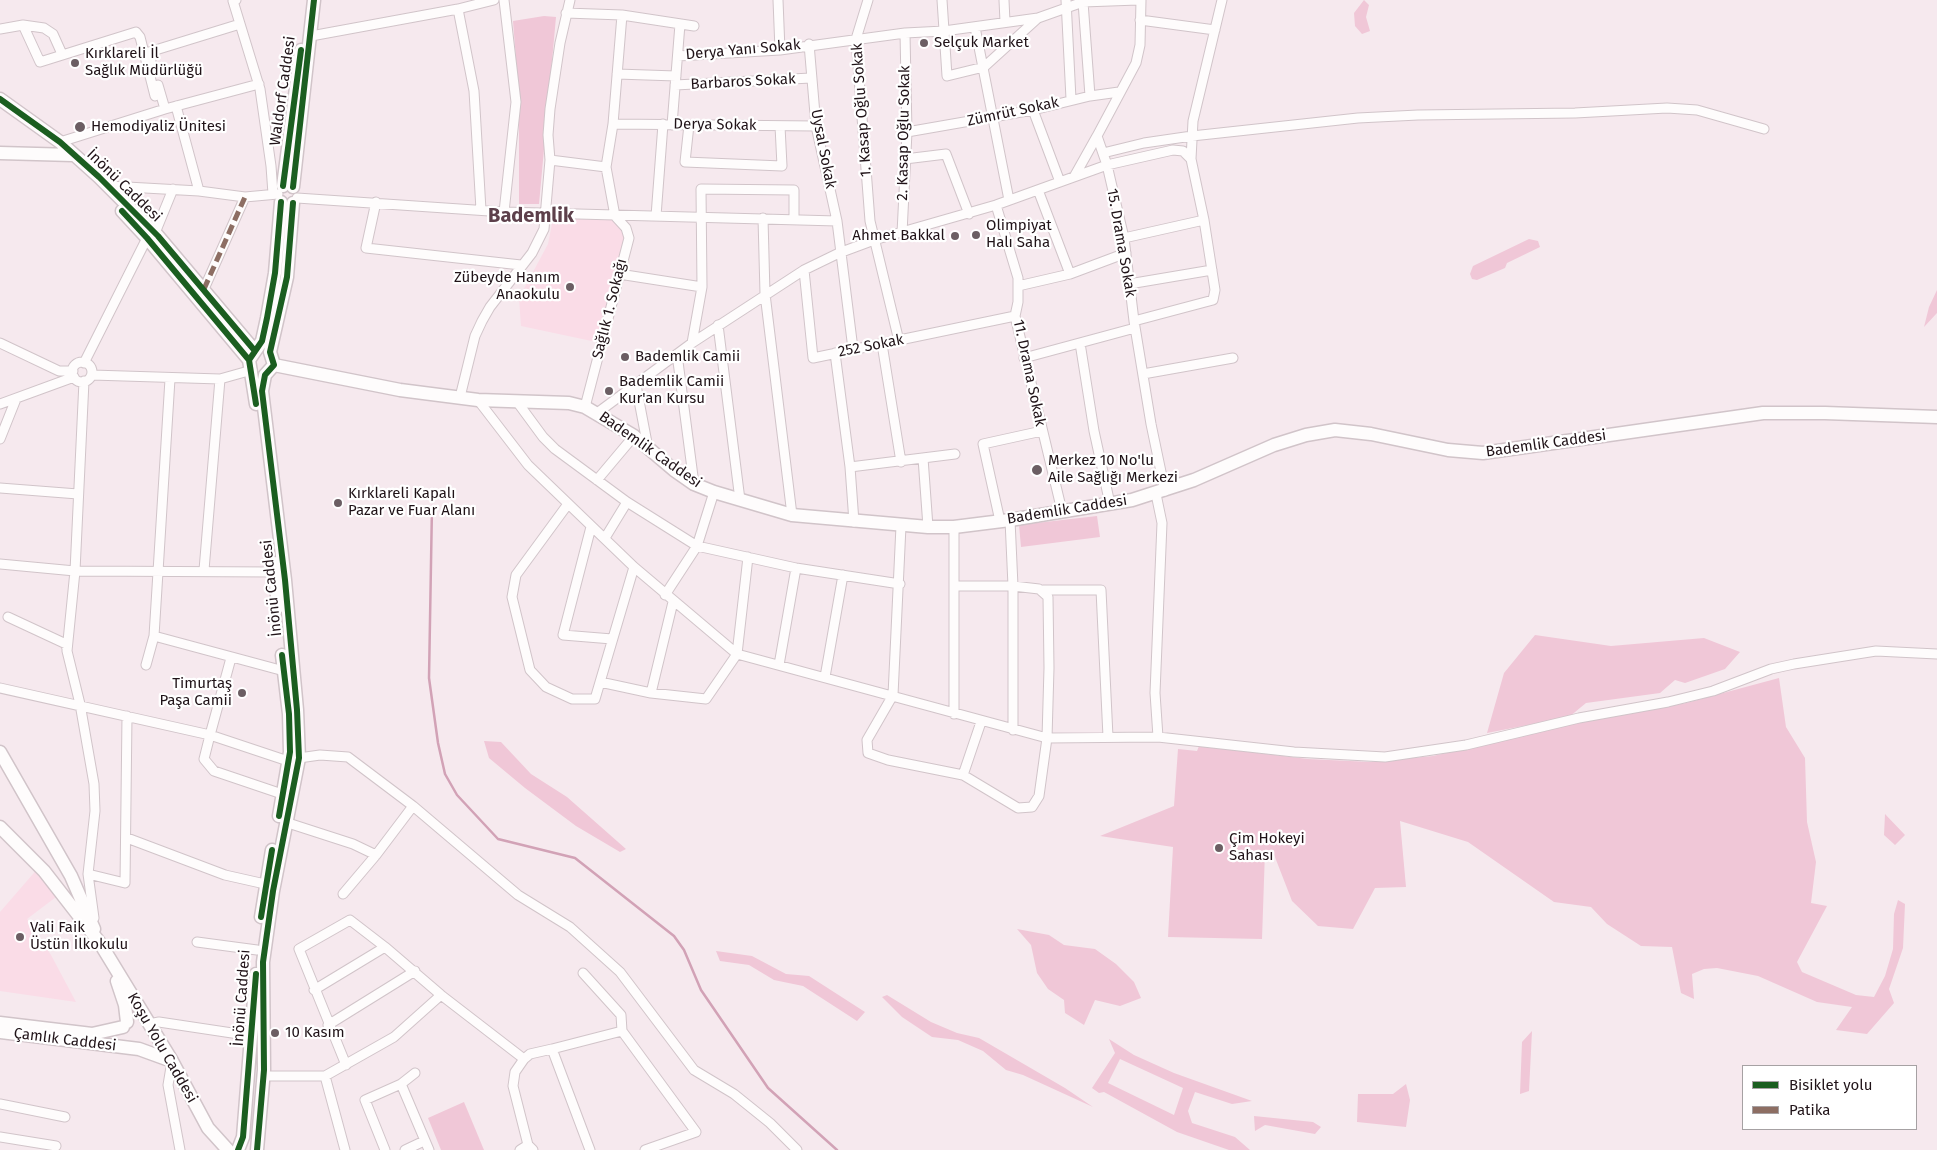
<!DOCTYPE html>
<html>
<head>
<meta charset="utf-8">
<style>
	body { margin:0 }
	#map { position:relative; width:1937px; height:1150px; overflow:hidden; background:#f6e9ee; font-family:"Fira Sans",sans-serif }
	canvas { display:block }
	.legend { position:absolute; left:1742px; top:1065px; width:175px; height:65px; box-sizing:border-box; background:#fff; border:1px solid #a6a1a3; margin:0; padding:6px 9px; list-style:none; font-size:15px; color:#201318 }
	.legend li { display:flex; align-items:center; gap:10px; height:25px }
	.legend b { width:25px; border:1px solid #a6a1a3 }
</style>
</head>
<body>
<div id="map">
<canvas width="1937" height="1150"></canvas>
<ul class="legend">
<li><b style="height:6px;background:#1b5e20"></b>Bisiklet yolu</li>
<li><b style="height:6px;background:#8d6e63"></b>Patika</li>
</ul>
</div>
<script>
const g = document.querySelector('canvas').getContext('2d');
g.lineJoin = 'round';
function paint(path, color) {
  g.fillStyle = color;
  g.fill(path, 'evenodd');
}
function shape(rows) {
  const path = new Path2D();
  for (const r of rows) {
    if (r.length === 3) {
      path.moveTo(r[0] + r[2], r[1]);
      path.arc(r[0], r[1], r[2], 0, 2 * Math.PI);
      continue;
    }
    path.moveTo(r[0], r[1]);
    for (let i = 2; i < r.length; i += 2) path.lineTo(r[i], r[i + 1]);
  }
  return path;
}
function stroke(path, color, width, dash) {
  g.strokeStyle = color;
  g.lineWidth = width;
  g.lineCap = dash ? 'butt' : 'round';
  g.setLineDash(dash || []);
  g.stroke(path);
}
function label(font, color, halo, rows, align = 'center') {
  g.font = font + ' "Fira Sans",sans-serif';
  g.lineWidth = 4.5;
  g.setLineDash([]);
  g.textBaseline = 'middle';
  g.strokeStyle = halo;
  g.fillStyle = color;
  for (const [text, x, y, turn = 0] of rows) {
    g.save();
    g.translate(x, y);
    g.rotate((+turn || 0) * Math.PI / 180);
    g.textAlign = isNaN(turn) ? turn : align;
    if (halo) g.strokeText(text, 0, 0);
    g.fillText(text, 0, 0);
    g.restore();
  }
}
paint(shape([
	[554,214,615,216,629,238,601,343,521,326,519,298,548,244],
	[39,867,60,894,27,919,51,955,76,1002,0,991,0,912]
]), '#fadce7');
paint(shape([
	[1364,0,1369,5,1366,17,1370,31,1362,34,1355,26,1354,13],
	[544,16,556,17,539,204,519,204,519,98,513,21],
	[1529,239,1538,241,1540,247,1507,263,1505,268,1477,280,1472,279,1470,274,1473,266],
	[1937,290,1937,313,1924,327,1929,307],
	[1097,516,1100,537,1021,547,1019,525],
	[1535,635,1611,646,1704,638,1740,652,1725,669,1685,683,1675,680,1660,693,1586,703,1569,717,1487,733,1504,673],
	[1779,678,1786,727,1805,758,1807,822,1816,862,1811,903,1827,906,1797,962,1802,972,1856,995,1874,997,1885,976,1893,949,1894,914,1898,900,1905,904,1903,948,1889,989,1894,1003,1867,1034,1836,1030,1852,1007,1817,1002,1758,976,1717,968,1704,969,1692,974,1694,999,1681,993,1672,947,1641,946,1607,924,1591,907,1554,902,1468,842,1400,821,1406,887,1375,888,1353,929,1318,926,1292,901,1273,852,1265,851,1262,939,1168,937,1173,847,1100,836,1174,806,1178,749,1197,751,1199,746,1308,759,1371,762,1433,756,1562,726,1686,703],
	[484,741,501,742,531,774,567,797,626,849,620,852,576,826,525,788,489,758],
	[1885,814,1905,835,1895,845,1884,835],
	[1017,929,1049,935,1064,945,1095,949,1116,964,1134,982,1141,998,1120,1006,1095,1000,1084,1025,1065,1013,1064,1000,1048,989,1037,973,1031,945],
	[716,951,752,956,786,974,809,976,865,1012,857,1021,803,986,774,980,749,965,720,961],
	[887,995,931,1022,957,1033,979,1038,1065,1088,1093,1107,1023,1075,1006,1070,983,1051,958,1040,932,1037,902,1017,882,997],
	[1532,1031,1529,1091,1520,1094,1522,1042],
	[1109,1039,1134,1055,1174,1073,1252,1101,1232,1104,1195,1092,1188,1111,1192,1123,1235,1137,1250,1150,1229,1150,1177,1132,1104,1092,1099,1093,1092,1088,1115,1053],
	[1120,1059,1183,1088,1174,1115,1108,1083],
	[1406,1084,1410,1100,1406,1127,1357,1122,1358,1094,1393,1094],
	[464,1102,484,1150,441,1150,428,1118],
	[1254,1116,1313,1122,1321,1127,1315,1134,1265,1125,1255,1131]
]), '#f0c7d7');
stroke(shape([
	[432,506,429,678,438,743,445,774,457,795,498,839,575,858,674,936,684,950,701,990,768,1088,837,1150]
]), '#d2a2b6', 2.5);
const street = shape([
	[236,0,233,1,260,89,271,166,273,194],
	[778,0,780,50],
	[868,0,856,39,870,221,899,341],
	[942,0,947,76,984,67,1038,18],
	[1004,0,1005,22],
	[1066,0,1071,99],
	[1141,0,1140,45,1136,63,1097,136,1107,165,1124,238,1134,321,1151,424,1165,491],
	[1083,2,1090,96],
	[458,9,474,91,481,210],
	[566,13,622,15,694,26],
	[1140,20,1215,30],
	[23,25,44,28,53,34,62,54],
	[975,27,1009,200],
	[0,29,23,25,40,62,136,32,140,37,155,96],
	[311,36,458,9,494,0],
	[809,44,816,126,837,221,853,349],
	[678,56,780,50,905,33,944,31,1038,18,1083,2,1138,0],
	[151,61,149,52,240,24],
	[617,74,676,76],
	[158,85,165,109],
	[675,85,811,78],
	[176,106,199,191],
	[1033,110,1060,182],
	[613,124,816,126],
	[672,125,680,24],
	[689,125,685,162,782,166,780,126],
	[907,132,1033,110,1090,96,1119,92],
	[60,142,165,109,259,84],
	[1103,153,1144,143,1192,136,1358,118,1418,115,1575,113,1667,108,1697,110,1764,129],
	[905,159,946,154,969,214],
	[1191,159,1193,121,1222,0],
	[550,160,606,167],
	[1074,177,1097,136],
	[109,186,199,191,245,197,278,194],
	[1038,190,1070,274],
	[297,198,504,212,837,221],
	[376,202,366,248,521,265],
	[996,205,1018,278,1018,302,1015,316,1062,511],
	[504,212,516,102,504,0],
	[615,216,606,167,613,124,622,15],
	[656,216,663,124],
	[763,218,765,294,792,515],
	[155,233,173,189],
	[902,233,907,132,905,33],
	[1124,238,1204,220,1215,290,1213,300,1134,321],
	[804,270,813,358,1015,316],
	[619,274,702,287],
	[1129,284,1212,270],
	[1018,286,1070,274,1126,253],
	[204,289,245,197],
	[718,325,740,500],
	[0,343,59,371,73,371],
	[692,343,702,287,701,189,794,190,794,219],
	[1080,343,1094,431,1110,504],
	[882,344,901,462],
	[835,353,850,467,854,522],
	[677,354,694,484],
	[1024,358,1135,328],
	[82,372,10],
	[84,363,147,238],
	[1143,374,1233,358],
	[92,375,220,379,252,370],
	[84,381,75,571,67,651,80,704,94,784,95,811,88,874,94,918],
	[636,385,648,448],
	[460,397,475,336,482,321,490,307,532,253,544,229,550,160,548,135,550,109,560,43,570,0],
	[478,400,528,465,634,567,737,654,1047,738,1158,737,1294,752,1385,757,1466,745,1579,718,1668,702,1713,691,1771,669,1794,664,1876,651,1937,654],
	[518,403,543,437,555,449,627,502,697,546,796,568,900,584],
	[0,404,74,377],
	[585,407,629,238,626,228,615,216],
	[597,413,692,343,804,270,839,253,874,240,996,205,1107,165,1173,150,1183,151,1191,159,1204,220],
	[0,439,16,399],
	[923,458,928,527],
	[850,467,955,454],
	[597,480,634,436],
	[0,488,78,494],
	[1156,494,1162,523,1155,693,1158,737],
	[568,504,516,575,512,597,530,670,546,687,572,699,595,699,634,567],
	[1010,520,1013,586,1013,730],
	[1000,521,983,444,1042,431],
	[901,526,893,695,867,740,868,753,888,760,963,775,1018,808,1032,807,1039,796,1047,738,1049,668,1048,597,1039,589,1013,586,956,586],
	[591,527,563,635,612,639],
	[605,538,627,502],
	[0,564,75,571,275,572],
	[204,570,220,379],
	[1043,590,1101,590,1108,737],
	[665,595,697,546,714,492],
	[8,617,66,644,67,649],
	[154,636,284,671],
	[146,665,154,636,170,379],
	[779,665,796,568],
	[825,677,843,575],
	[600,682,651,693,706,699,737,654,748,557],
	[0,688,210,735,231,658],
	[651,693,673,602],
	[954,714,954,527],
	[299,758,320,755,348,757,413,806,518,895,570,927,620,972,694,1070,734,1094,770,1123,797,1150],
	[963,775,981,722],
	[282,794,214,771,204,759,210,735,288,761],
	[285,822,353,844,376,855],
	[127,838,225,875,265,884],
	[88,874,125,883,127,716],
	[343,894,376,855,413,806],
	[197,942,257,950],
	[583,973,621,1015,622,1031],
	[314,990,385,947,441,995,524,1059],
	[149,1024,159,1022,252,1036],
	[328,1025,415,971],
	[552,1049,622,1031,696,1132,645,1150],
	[172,1061,168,1085,180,1150],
	[346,1065,299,949,350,920,385,947],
	[264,1076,325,1076,394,1037,441,995],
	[325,1076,345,1150],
	[401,1084,429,1150],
	[0,1104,65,1117],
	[0,1137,56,1146],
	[528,1145,513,1086,515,1072,524,1059,530,1054,552,1049,590,1150],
	[385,1150,365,1100,401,1084,415,1073],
	[405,1150,424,1141],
	[520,1150,528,1145,533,1150]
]);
const secondary = shape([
	[0,99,60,142,99,177,158,236,255,351],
	[0,153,73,155],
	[283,186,301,50],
	[293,187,314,0],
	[122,211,147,238,249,360],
	[274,365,400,390,478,400,569,403,585,407,634,436,674,470,694,484,714,492,792,515,928,527,954,527,1010,520,1132,500,1194,480,1274,445,1306,435,1335,430,1371,434,1448,450,1483,453,1763,413,1825,413,1937,417],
	[256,404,249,360,262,341,267,318,275,273,281,202],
	[274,563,278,607],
	[0,752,71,876,94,929],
	[279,816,290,752,289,714,282,655],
	[0,827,44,871,100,943,172,1061,208,1128,228,1150],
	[261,917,272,850],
	[117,981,125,1005,127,1022],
	[0,1023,92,1034,123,1027],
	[0,1032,139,1049,172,1061],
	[238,1150,243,1137,256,974],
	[257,1150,264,1070,263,962,273,891,299,758,297,710,285,580,262,391,265,375,274,365,270,352,287,277,293,203]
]);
stroke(street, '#d1c4c9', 11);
stroke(secondary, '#d1c4c9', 15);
stroke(street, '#fefcfc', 9);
stroke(secondary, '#fefcfc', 12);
stroke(shape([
	[204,289,245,197]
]), '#8d6e63', 5, [10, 5]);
stroke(shape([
	[0,99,60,142,99,177,158,236,255,351],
	[283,186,301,50],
	[293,187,314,0],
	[122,211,147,238,249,360],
	[256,404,249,360,262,341,267,318,275,273,281,202],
	[279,816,290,752,289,714,282,655],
	[261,917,272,850],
	[238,1150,243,1137,256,974],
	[257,1150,264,1070,263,962,273,891,299,758,297,710,285,580,262,391,265,375,274,365,270,352,287,277,293,203]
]), '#1b5e20', 6);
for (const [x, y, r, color] of [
	[924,43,5,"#6b5e63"],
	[75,63,5,"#6b5e63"],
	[80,127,6,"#6b5e63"],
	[976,235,5,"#6b5e63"],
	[955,236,5,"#6b5e63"],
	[570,287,5,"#6b5e63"],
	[625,357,5,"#6b5e63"],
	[609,391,5,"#6b5e63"],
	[1037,470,6,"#6b5e63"],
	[338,503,5,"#6b5e63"],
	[242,693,5,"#6b5e63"],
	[1219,848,5,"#6b5e63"],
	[20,937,5,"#6b5e63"],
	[275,1033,5,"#6b5e63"]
]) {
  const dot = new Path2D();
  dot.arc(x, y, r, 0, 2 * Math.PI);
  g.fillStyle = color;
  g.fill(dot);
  stroke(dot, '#fff', 2);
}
label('15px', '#201318', '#fff', [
	["Selçuk Market",934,43],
	["Kırklareli İl",85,54],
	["Sağlık Müdürlüğü",85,71],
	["Hemodiyaliz Ünitesi",91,127],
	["Olimpiyat",986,226],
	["Halı Saha",986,243],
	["Ahmet Bakkal",945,236,"right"],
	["Zübeyde Hanım",560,278,"right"],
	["Anaokulu",560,295,"right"],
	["Bademlik Camii",635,357],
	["Bademlik Camii",619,382],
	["Kur'an Kursu",619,399],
	["Merkez 10 No'lu",1048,461],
	["Aile Sağlığı Merkezi",1048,478],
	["Kırklareli Kapalı",348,494],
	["Pazar ve Fuar Alanı",348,511],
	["Timurtaş",232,684,"right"],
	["Paşa Camii",232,701,"right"],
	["Çim Hokeyi",1229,839],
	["Sahası",1229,856],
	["Vali Faik",30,928],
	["Üstün İlkokulu",30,945],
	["10 Kasım",285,1033]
], 'left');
label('15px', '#201318', '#fff', [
	["Derya Yanı Sokak",743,50,-5],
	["Barbaros Sokak",743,82,-3],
	["Waldorf Caddesi",283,91,-82],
	["1. Kasap Oğlu Sokak",862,110,-94],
	["Zümrüt Sokak",1013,112,-12],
	["Derya Sokak",715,125,1],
	["2. Kasap Oğlu Sokak",904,133,-89],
	["Uysal Sokak",823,149,79],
	["İnönü Caddesi",124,186,44],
	["15. Drama Sokak",1121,243,80],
	["Sağlık 1. Sokağı",610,309,-76],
	["252 Sokak",871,346,-11],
	["11. Drama Sokak",1029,373,78],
	["Bademlik Caddesi",1546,444,-8],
	["Bademlik Caddesi",650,450,35],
	["Bademlik Caddesi",1067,510,-9],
	["İnönü Caddesi",272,588,-96],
	["İnönü Caddesi",242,998,-86],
	["Çamlık Caddesi",65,1040,7],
	["Koşu Yolu Caddesi",162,1048,60]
]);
label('bold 20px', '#5d404b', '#fff', [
	["Bademlik",531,216]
]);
</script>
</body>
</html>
